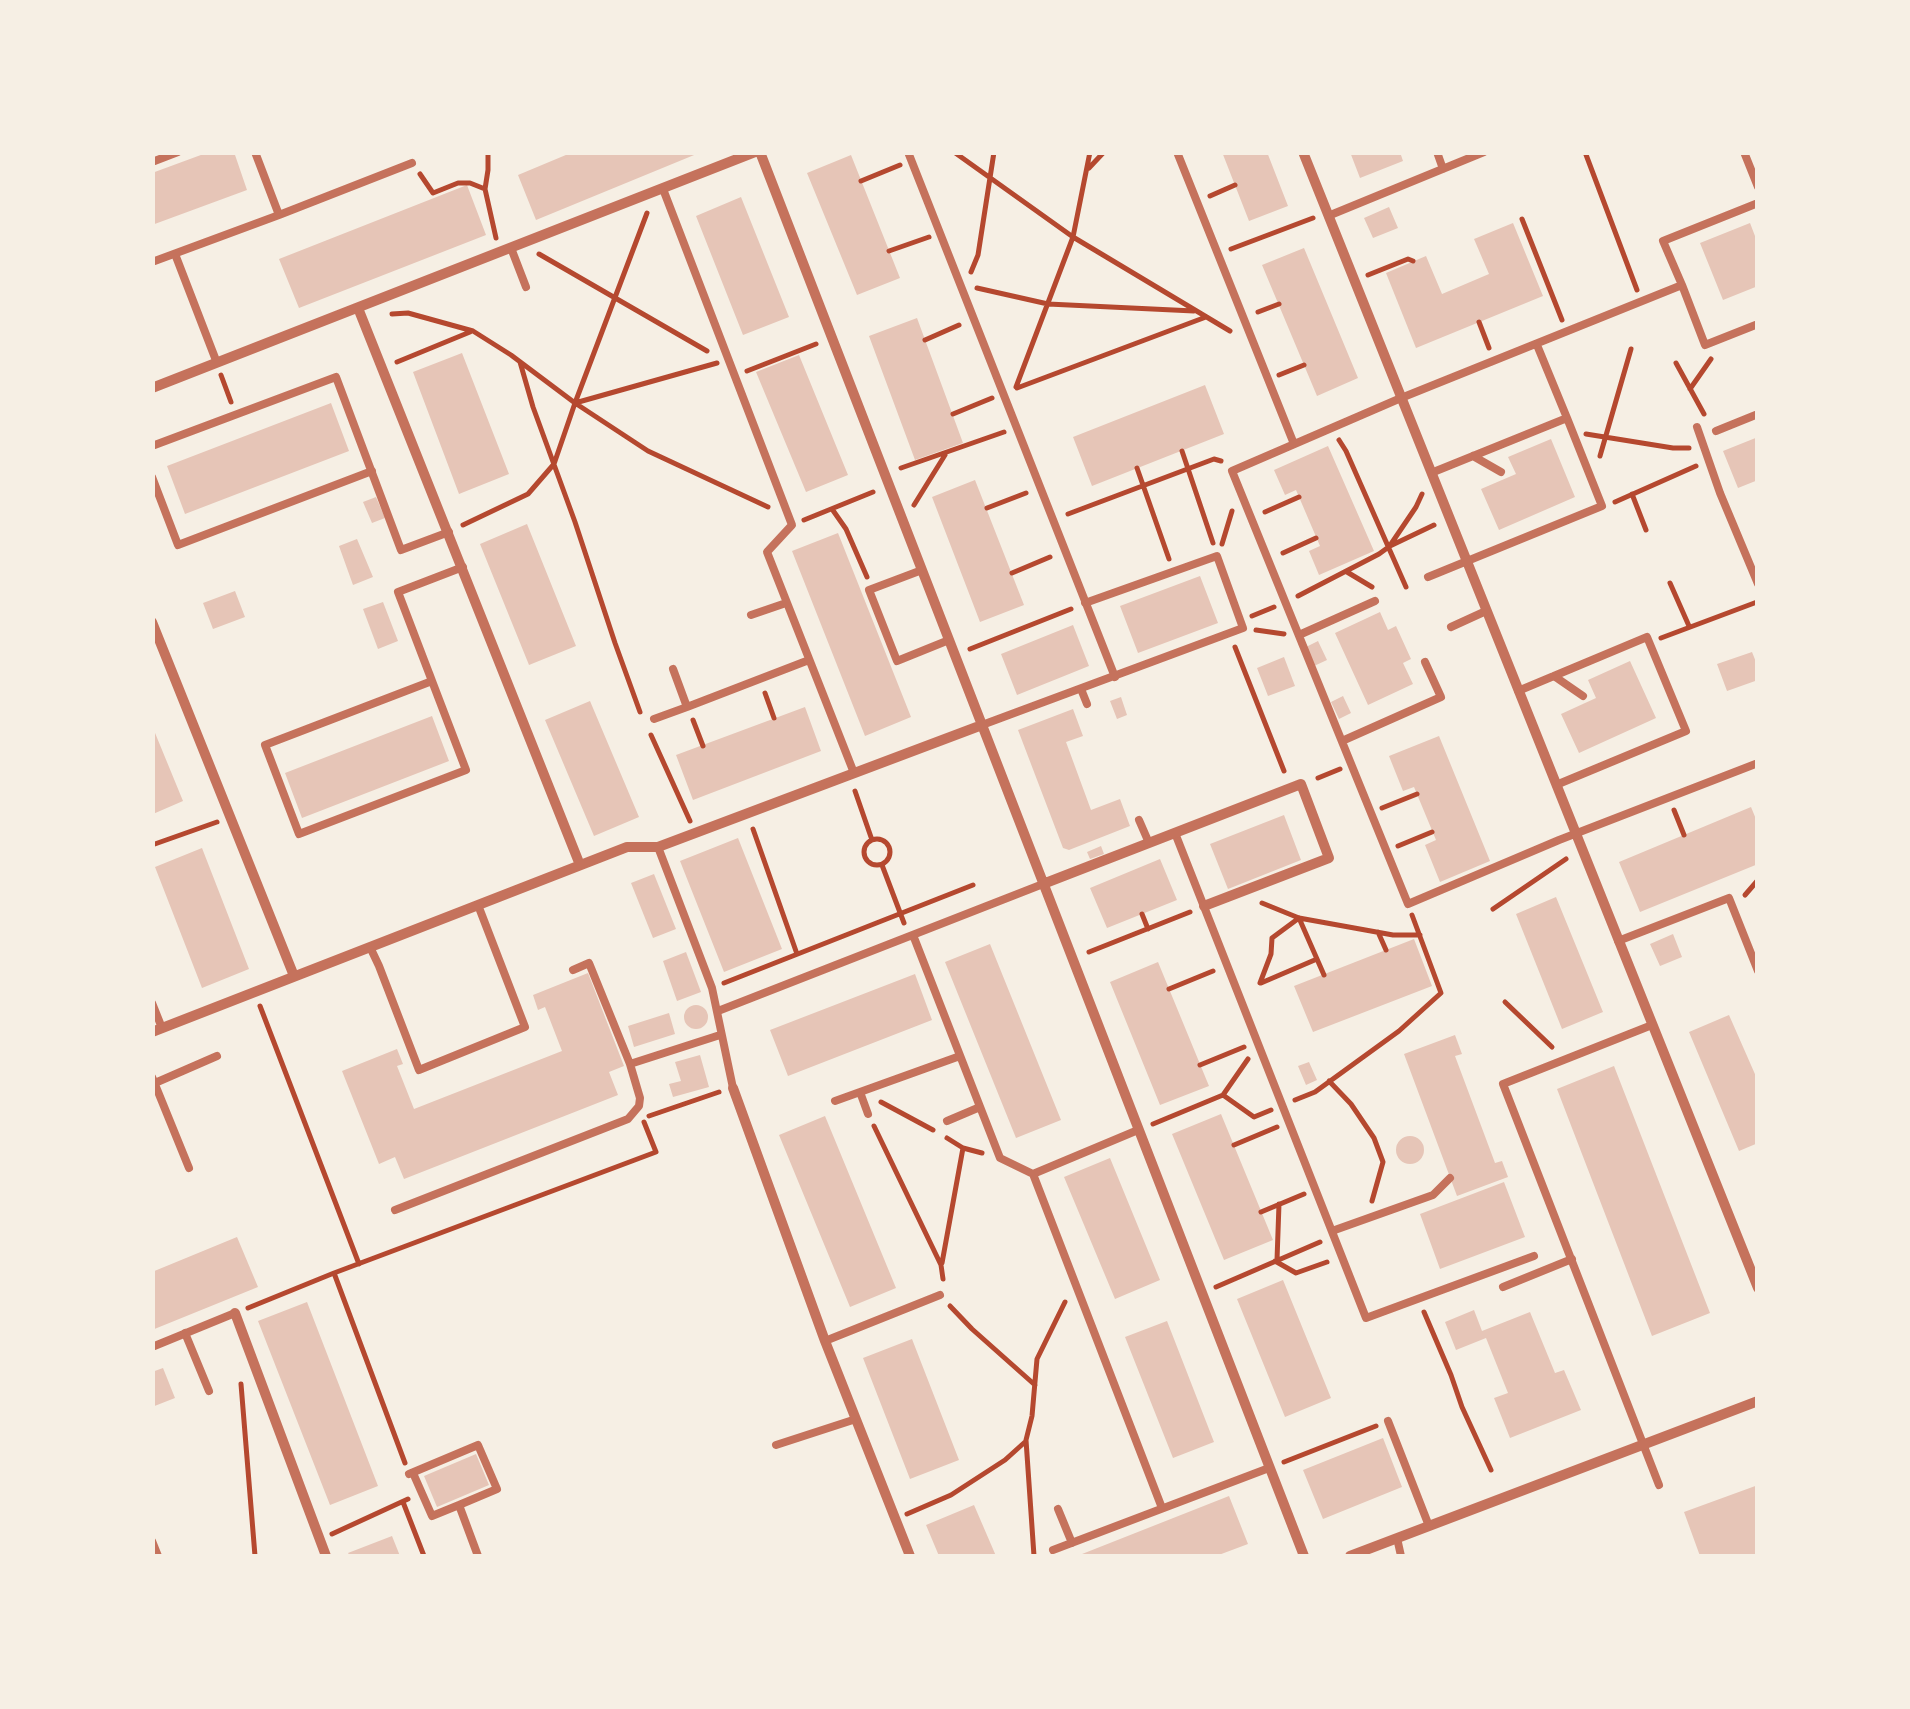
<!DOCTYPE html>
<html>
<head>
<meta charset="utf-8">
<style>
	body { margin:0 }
	#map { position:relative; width:1910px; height:1709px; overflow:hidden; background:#f6efe4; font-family:"IBM Plex Sans",sans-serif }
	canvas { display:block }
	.frame { position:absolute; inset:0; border:155px solid #f6efe4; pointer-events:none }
</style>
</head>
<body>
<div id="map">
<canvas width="1910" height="1709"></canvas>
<div class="frame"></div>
</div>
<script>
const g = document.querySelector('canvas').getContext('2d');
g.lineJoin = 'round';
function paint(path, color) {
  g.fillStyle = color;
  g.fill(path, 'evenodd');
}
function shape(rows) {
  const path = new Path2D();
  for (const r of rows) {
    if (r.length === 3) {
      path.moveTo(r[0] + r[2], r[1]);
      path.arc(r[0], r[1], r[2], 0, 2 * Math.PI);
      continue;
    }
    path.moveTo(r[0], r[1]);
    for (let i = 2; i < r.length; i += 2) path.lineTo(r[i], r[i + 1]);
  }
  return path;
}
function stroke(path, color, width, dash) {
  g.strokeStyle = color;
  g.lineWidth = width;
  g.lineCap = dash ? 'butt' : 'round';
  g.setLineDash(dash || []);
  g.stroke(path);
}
paint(shape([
	[209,152,234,152,247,190,152,225,152,173],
	[573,152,699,152,699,153,536,220,518,175],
	[1222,152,1267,152,1288,206,1249,221],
	[1350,152,1400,152,1403,161,1360,178],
	[851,155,900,278,857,295,807,173],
	[467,185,486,235,299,308,279,259],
	[741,197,789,317,743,335,696,216],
	[1389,207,1398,228,1373,238,1364,218],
	[1513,223,1543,296,1416,348,1386,273,1426,256,1442,294,1489,274,1474,239],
	[1750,223,1755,236,1758,235,1758,286,1723,300,1700,243],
	[1304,248,1358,378,1317,396,1262,265],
	[917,318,963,443,915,460,869,336],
	[462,353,509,474,459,494,413,372],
	[799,355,848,475,806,492,756,372],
	[1205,385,1224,434,1092,486,1073,437],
	[331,403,349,451,185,514,167,466],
	[1758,437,1758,480,1738,488,1723,451],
	[1551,439,1575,497,1499,530,1481,489,1516,474,1508,457],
	[1328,446,1374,551,1319,575,1309,551,1320,546,1296,490,1285,495,1274,470],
	[975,480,1024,605,980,622,932,497],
	[376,497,385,518,372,523,363,502],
	[527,524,576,646,529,665,480,544],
	[838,533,911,717,865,736,792,551],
	[357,539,373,577,353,585,339,546],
	[1200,576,1218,623,1138,653,1120,606],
	[235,591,245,617,213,629,203,603],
	[383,602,398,641,378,649,363,609],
	[1380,612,1388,630,1396,626,1411,659,1403,663,1413,684,1368,705,1335,633],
	[1073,625,1089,666,1017,695,1001,654],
	[1318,641,1327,660,1314,666,1306,647],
	[1752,652,1758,667,1758,680,1727,691,1717,664],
	[1284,657,1295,686,1268,696,1257,668],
	[1630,661,1656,718,1579,753,1561,714,1596,698,1588,680],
	[1343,696,1351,713,1339,719,1331,702],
	[1121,697,1127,715,1117,719,1110,701],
	[590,701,639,817,594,836,545,720],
	[805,707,821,751,693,800,676,755],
	[1073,709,1083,736,1066,742,1091,810,1120,799,1130,826,1069,850,1063,848,1018,730],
	[432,716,449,761,302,818,285,773],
	[153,728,183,801,153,814],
	[1439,736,1490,861,1440,882,1425,845,1436,840,1414,787,1403,791,1389,756],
	[1751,807,1758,824,1758,864,1640,912,1619,862],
	[1284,815,1301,860,1228,889,1210,844],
	[738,838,782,949,724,972,680,861],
	[1101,846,1104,854,1090,859,1087,852],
	[202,848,249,969,202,988,155,867],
	[1160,859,1177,900,1107,928,1090,888],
	[654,874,676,929,653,938,631,883],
	[1556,897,1603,1012,1562,1029,1516,914],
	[1673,934,1682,957,1660,966,1650,944],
	[1414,939,1432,986,1313,1032,1294,986],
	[990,944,1061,1120,1016,1138,945,962],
	[686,952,701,992,677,1001,663,961],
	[1158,962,1209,1086,1160,1105,1110,982],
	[588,973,624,1066,609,1072,618,1095,404,1179,395,1157,379,1164,342,1071,397,1049,403,1064,397,1066,414,1109,562,1051,545,1007,538,1010,533,995],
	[915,974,932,1020,788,1076,770,1030],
	[696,1017,12],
	[669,1013,675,1034,634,1047,628,1026],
	[1729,1015,1758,1081,1758,1143,1739,1151,1689,1032],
	[1455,1035,1462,1054,1455,1056,1495,1163,1502,1161,1508,1177,1457,1196,1404,1054],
	[700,1055,709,1087,673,1097,669,1084,681,1081,675,1062],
	[1309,1062,1317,1080,1306,1085,1298,1066],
	[1614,1066,1710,1313,1652,1336,1557,1089],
	[1221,1114,1273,1240,1224,1260,1172,1134],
	[825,1116,896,1288,850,1307,779,1135],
	[1410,1150,14],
	[1110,1158,1160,1280,1115,1299,1064,1177],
	[1504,1182,1525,1237,1440,1269,1420,1214],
	[237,1237,258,1287,152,1330,152,1272],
	[1283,1280,1331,1398,1285,1417,1237,1299],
	[307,1302,378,1486,330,1505,258,1321],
	[1474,1310,1482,1331,1530,1312,1555,1373,1564,1370,1581,1410,1510,1438,1494,1398,1508,1393,1486,1338,1456,1350,1445,1322],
	[1167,1321,1214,1442,1173,1458,1125,1337],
	[912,1339,959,1460,910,1479,863,1358],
	[163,1368,175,1398,152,1407,152,1372],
	[1383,1438,1402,1487,1323,1519,1303,1470],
	[476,1454,489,1485,437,1507,424,1476],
	[1758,1485,1758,1556,1700,1556,1684,1512],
	[1229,1496,1248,1544,1216,1556,1077,1556],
	[974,1505,996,1556,939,1556,926,1525],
	[392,1536,400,1556,350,1556,348,1553]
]), '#e6c5b7');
stroke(shape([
	[488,152,488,170,485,189,496,238],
	[954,152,1073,237,1230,331],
	[1585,152,1637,290],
	[1089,168,1104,152],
	[420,174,433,193,458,183,470,183,485,189],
	[861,181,900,165],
	[1210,196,1235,185],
	[1522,219,1562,320],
	[1231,249,1313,218],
	[889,251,929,237],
	[539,254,707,351],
	[971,272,978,255,994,152],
	[1368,275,1408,259,1413,261],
	[977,288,1048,304,1194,311],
	[1258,312,1279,304],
	[392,314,408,313,473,331,511,355,575,403,648,451,768,507],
	[1479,322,1489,348],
	[925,340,959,325],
	[397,362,470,332],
	[520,362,533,407,575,522,615,643,640,712],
	[1676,363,1704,414],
	[747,371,816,344],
	[221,375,231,402],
	[1279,375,1304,365],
	[1016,387,1073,237,1090,152],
	[1017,388,1206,317],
	[1690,389,1711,359],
	[575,403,717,363],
	[953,414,992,398],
	[1586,434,1673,448,1689,448],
	[1339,440,1346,451,1406,587],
	[1182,451,1213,543],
	[1600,456,1631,349],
	[901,468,1004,432],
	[1137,468,1169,559],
	[1632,494,1646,530],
	[1615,502,1696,466],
	[914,505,945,455],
	[987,508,1026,493],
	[832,509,846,529,867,577],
	[1265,512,1299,497],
	[1068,514,1214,459,1221,461],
	[804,520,873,492],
	[463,525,528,494,554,464,575,403,647,213],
	[1222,544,1232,511],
	[1391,544,1416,507,1422,494],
	[1283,553,1316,538],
	[1347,572,1372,587],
	[1012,573,1050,557],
	[1670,583,1689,626],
	[1298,596,1379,554,1390,546,1434,525],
	[1252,616,1274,607],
	[1256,630,1284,634],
	[1661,638,1757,602],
	[1235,647,1284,771],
	[970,649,1071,609],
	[765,693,774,718],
	[693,720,703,746],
	[651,735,690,821],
	[1318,778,1340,769],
	[855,791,872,840],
	[1382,808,1417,794],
	[1674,810,1684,835],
	[753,829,797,954],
	[877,852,13],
	[152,845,217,822],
	[1398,846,1432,832],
	[882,865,904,923],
	[1745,895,1758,880],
	[1262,903,1299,918,1393,935,1420,935],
	[1493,909,1566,859],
	[1142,914,1148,929],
	[1378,932,1386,950],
	[1089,952,1190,912],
	[724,983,973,885],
	[1260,983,1271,954,1272,938,1299,918,1324,975],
	[1261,983,1317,959],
	[1169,989,1213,971],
	[1505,1002,1552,1047],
	[260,1006,359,1264],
	[1200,1065,1244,1047],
	[1329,1081,1351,1104,1374,1138,1383,1162,1372,1201],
	[1223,1095,1254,1117,1271,1110],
	[1295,1100,1315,1092,1399,1031,1441,993,1412,915],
	[881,1102,933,1130],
	[649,1116,719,1092],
	[1153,1124,1223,1095,1248,1059],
	[874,1126,941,1265,943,1279],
	[947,1138,963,1148,982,1153],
	[1234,1145,1277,1127],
	[1261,1212,1304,1194],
	[1277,1260,1279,1204],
	[1275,1261,1296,1273,1327,1262],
	[942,1263,963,1148],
	[334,1273,656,1152,644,1122],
	[1216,1287,1320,1242],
	[950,1306,972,1329,1035,1385],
	[248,1308,334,1273,405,1463],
	[1424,1312,1451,1375,1462,1407,1491,1470],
	[241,1384,255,1556],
	[1284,1462,1376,1426],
	[403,1502,424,1556],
	[907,1514,951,1495,1005,1460,1025,1442],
	[332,1534,408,1499],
	[1034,1556,1026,1440,1032,1416,1037,1359,1065,1302]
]), '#b5482f', 5);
stroke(shape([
	[908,152,1115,677],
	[1177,152,1294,444],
	[1437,152,1443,169],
	[1744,152,1758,187],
	[152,162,178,152],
	[663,189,792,525,767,552,854,773],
	[279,215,412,163],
	[1328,216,1484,152],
	[511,248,526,287],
	[175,254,217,363],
	[152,262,279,215,255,152],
	[1682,285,1663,241,1758,203],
	[1758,324,1705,345,1682,285,1401,398,1232,471,1408,904,1559,840,1758,763],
	[1537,345,1567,418],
	[1697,427,1720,493,1758,584],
	[1716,431,1758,414],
	[152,446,336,377,401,550,449,532],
	[1473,456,1501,472],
	[152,477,178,545,372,471],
	[922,570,869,590,897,661,949,640],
	[1428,577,1602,506,1567,418,1431,473],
	[751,615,786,603],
	[1451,627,1486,611],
	[1299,635,1375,601],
	[673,669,687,707,809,660],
	[429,673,432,681,265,745,299,834,466,770,398,592,463,567],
	[1554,676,1583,696],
	[1081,689,1087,704],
	[1518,691,1647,637,1686,731,1556,785],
	[654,719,687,707],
	[982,725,1243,628,1217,556,1085,603],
	[1342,741,1441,697,1425,662],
	[1139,820,1149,843],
	[1175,833,1366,1318,1534,1256],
	[658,847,712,988,733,1088],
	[913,935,1000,1158,1033,1174,1162,1508],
	[1618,941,1729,898,1758,971],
	[370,947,379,966,419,1070,525,1027,478,905],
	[573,970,589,963,630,1064],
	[152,1003,162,1028],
	[718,1011,1043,884],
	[1652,1025,1503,1084,1659,1485],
	[152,1077,189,1168],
	[155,1083,217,1056],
	[860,1092,868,1114],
	[835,1101,960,1056],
	[947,1121,980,1107],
	[1033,1174,1138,1130],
	[395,1210,628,1119,639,1106,640,1098,630,1064,720,1035],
	[1332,1231,1433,1195,1450,1178],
	[1503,1287,1572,1259],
	[185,1333,209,1391],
	[825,1341,940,1295],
	[152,1347,235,1313],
	[1388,1421,1429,1526],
	[776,1445,856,1419],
	[413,1473,432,1516,459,1505],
	[409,1474,478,1445,497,1489,459,1505,478,1556],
	[1058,1509,1072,1543],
	[1397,1538,1401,1556],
	[152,1541,158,1556],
	[1053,1550,1269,1468]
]), '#c5725c', 8);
stroke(shape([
	[760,152,1304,1556],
	[1303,152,1758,1288],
	[358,308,580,865],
	[152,388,755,152],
	[152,622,294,976],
	[1043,884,1301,784,1329,858,1204,906],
	[152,1032,627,847,658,847,982,725],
	[733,1088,825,1341,910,1556],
	[235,1313,326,1556],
	[1350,1556,1758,1401]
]), '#c5725c', 10);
</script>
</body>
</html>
